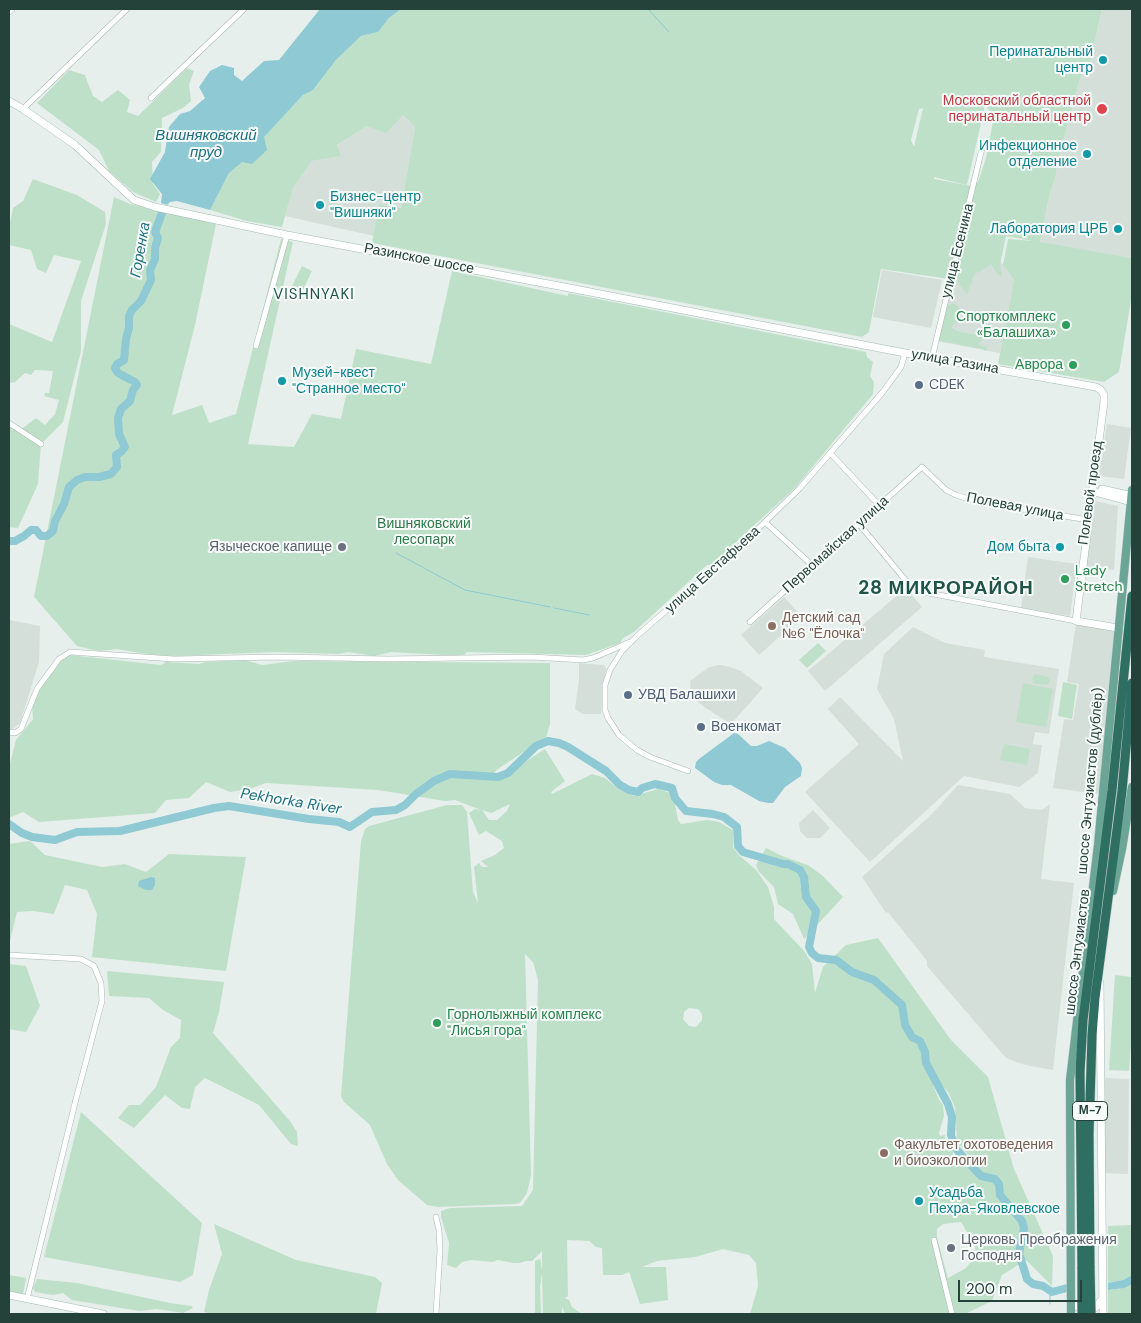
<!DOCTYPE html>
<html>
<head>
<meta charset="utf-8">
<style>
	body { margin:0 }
	#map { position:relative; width:1141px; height:1323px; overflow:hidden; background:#e6efeb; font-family:"DM Sans",sans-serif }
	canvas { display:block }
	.frame { position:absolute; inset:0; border:10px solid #24423a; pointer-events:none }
	.scale { position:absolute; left:958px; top:1280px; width:124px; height:22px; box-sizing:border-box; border:2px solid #24423a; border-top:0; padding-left:6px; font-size:15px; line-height:18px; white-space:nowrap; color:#24423a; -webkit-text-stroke:4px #f7fbf9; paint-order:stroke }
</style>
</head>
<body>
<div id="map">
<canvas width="1141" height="1323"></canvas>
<div class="frame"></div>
<div class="scale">200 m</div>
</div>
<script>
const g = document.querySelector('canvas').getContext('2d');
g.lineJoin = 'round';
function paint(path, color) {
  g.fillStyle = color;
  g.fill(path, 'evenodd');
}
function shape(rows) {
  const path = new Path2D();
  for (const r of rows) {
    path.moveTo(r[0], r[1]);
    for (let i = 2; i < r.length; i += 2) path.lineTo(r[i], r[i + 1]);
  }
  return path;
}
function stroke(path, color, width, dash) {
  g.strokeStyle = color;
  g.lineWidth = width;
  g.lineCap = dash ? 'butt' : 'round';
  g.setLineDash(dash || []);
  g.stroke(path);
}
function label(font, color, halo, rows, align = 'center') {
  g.font = font + ' "DM Sans",sans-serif';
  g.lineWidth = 4;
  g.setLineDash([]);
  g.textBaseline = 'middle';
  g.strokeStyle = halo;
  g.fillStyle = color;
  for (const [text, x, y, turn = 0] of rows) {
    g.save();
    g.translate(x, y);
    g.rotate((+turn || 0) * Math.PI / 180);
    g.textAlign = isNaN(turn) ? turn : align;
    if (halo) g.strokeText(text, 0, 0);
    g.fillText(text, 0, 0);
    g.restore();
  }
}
paint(shape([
	[1102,9,1132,9,1132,258,1040,243,1050,193,1055,179,1061,146,1065,135,1079,82,1083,71,1091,59],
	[403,115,415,127,401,208,379,204,374,236,285,216,293,188,312,161,340,156,337,145,367,126],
	[961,247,998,258,1014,280,1000,353,937,341],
	[882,270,942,280,931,328,873,317],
	[1107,424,1131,428,1124,479,1099,476],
	[1095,501,1118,506,1114,570,1086,567],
	[1028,557,1077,564,1070,616,1021,608],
	[906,588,922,607,825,691,808,671],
	[784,597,802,617,759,655,741,635],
	[9,620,40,626,39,662,20,723,10,731,9,734],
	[1076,624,1115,631,1100,794,1053,788,1064,719,1073,720,1079,684,1067,682],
	[913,627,945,643,985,650,984,657,1059,669,1049,734,1035,732,1033,744,1042,745,1038,773,1019,787,964,776,870,862,805,792,859,744,828,709,840,697,903,761,894,719,877,689,884,654],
	[579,663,604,665,606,669,604,678,601,714,583,714,575,709,579,679],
	[720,665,730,667,741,671,763,688,731,724,704,707,691,695,690,681,709,667],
	[958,785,1010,794,1025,808,1042,810,1050,804,1041,879,1074,883,1053,1070,1025,1065,1006,1058,927,966,927,961,888,912,886,913,862,877,932,814],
	[813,810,830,828,820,838,807,838,800,831,799,823],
	[1105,1078,1129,1079,1128,1174,1105,1173]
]), '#d4dfda');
paint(shape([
	[401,9,1102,9,1091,59,1083,71,1079,82,1065,135,1061,146,1055,179,1050,193,1040,242,1132,258,1132,294,1119,372,1104,382,998,364,1014,280,1003,265,1008,239,1033,241,1006,236,1000,265,1002,277,996,272,991,264,980,272,975,273,967,294,956,280,881,269,869,332,862,337,372,243,379,204,401,208,415,127,403,115,386,133,367,126,337,145,341,156,312,161,293,188,282,227,247,221,210,210,229,173,303,95,313,90,336,60,361,36,378,32,389,18],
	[985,105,994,117,986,158,978,182,972,186,934,179,934,177,967,185],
	[923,108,914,147,911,140,919,109],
	[187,68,194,71,189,85,191,101,183,108,162,118,161,152,152,162,153,184,160,194,156,202,133,192,109,171,99,150,37,103,69,70,85,75,93,96,102,102,118,90,130,100,127,112,138,116],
	[33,179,77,195,105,212,106,224,81,301,81,351,63,422,41,444,38,484,18,528,9,527,9,426,19,431,36,418,45,425,55,414,59,400,44,396,45,393,49,393,53,371,35,370,31,375,25,373,15,382,9,383,9,324,52,342,81,261,54,255,46,273,37,269,31,250,9,245,9,229,13,208,23,201],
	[114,197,130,204,216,224,195,325,172,415,202,405,209,423,236,414,281,239,293,242,248,444,294,447,312,414,341,419,356,349,431,364,452,271,568,296,568,293,866,352,867,357,873,362,870,376,874,382,873,394,796,487,711,565,707,565,634,632,623,638,620,643,586,655,467,652,463,656,391,652,374,656,348,652,339,654,274,652,175,656,146,654,117,649,99,651,77,646,34,597],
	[302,266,312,271,302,292,292,286],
	[954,303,960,309,959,320,952,326,952,328,957,331,977,335,989,327,989,336,983,336,979,345,987,347,986,351,982,349,941,341,939,339,938,336,946,306],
	[818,643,826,651,807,668,799,660],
	[70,655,161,665,166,662,199,664,205,662,244,660,262,665,293,661,550,663,550,724,546,737,498,769,486,780,497,780,545,749,565,781,551,792,552,794,592,774,605,778,619,789,634,796,658,789,670,793,674,800,678,820,681,824,707,820,719,822,733,830,733,847,739,855,756,870,768,887,774,907,774,919,805,952,812,964,815,993,823,967,846,945,878,938,951,1040,988,1077,1014,1169,1053,1256,1052,1286,1026,1260,1002,1275,992,1301,965,1314,750,1314,758,1286,756,1263,749,1255,723,1249,695,1257,657,1261,642,1267,666,1267,668,1300,640,1304,629,1272,622,1275,603,1275,602,1248,596,1247,589,1241,567,1240,568,1296,565,1298,569,1300,572,1307,582,1314,565,1314,562,1307,562,1314,543,1314,542,1274,540,1286,541,1314,535,1314,535,1261,540,1259,542,1269,542,1251,532,1261,526,1261,520,1263,513,1263,498,1260,493,1262,472,1260,462,1262,456,1268,447,1265,449,1243,441,1217,441,1211,450,1208,522,1206,533,1190,538,980,533,962,525,954,531,1175,527,1193,520,1203,515,1204,438,1207,427,1205,398,1180,387,1164,370,1125,344,1102,341,1096,361,841,365,829,369,826,447,805,462,805,467,812,473,892,478,903,474,867,479,863,482,867,488,867,481,861,495,855,504,848,502,841,486,831,479,835,469,813,475,809,481,810,455,800,445,801,378,790,266,783,249,789,230,792,206,782,189,798,166,800,155,813,39,822,23,812,9,818,9,767,16,740,33,719,32,705,38,690,60,660],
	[510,804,507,811,497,820,489,820,482,810,491,813],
	[689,1008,698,1009,702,1014,702,1020,696,1027,689,1026,683,1019,684,1012],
	[938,1081,948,1092,955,1107,957,1142,970,1157,958,1163,954,1159,952,1149,945,1142,945,1135,940,1136,939,1133,944,1116,943,1105,939,1100,933,1085],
	[961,1222,975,1246,976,1255,966,1268,948,1278,937,1238,937,1229,943,1224],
	[1035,674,1048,677,1050,681,1048,684,1044,685,1033,683,1032,678],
	[1063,682,1077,685,1072,719,1058,716],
	[1023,683,1053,689,1046,727,1016,722],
	[1004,744,1030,749,1027,765,1000,760],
	[30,841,45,855,102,867,125,864,146,872,169,854,246,857,226,971,92,957,97,914,87,890,65,885,54,914,33,911,17,912,9,945,9,844],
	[766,848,782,856,808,865,823,876,843,897,804,939,793,914,778,904,774,887,759,872,756,865],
	[9,964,26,966,40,1006,26,1032,9,1029],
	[107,971,224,982,219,1012,213,1033,290,1121,297,1132,298,1146,291,1144,259,1105,205,1078,195,1087,190,1109,182,1108,165,1095,134,1128,118,1118,129,1105,140,1105,156,1087,171,1047,180,1038,181,1020,163,1010,149,998,109,996],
	[1115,975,1132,977,1132,1032,1129,1071,1109,1070],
	[81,1112,202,1223,193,1275,180,1282,44,1257],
	[214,1224,296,1260,375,1277,382,1283,376,1314,212,1314,204,1312,209,1290,222,1254],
	[1132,1225,1132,1275,1123,1280,1108,1283,1108,1226],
	[9,1275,26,1278,23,1295,9,1292],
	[37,1279,77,1283,170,1303,192,1306,193,1308,183,1313,157,1309,140,1311,72,1300,63,1293,53,1295,35,1292,33,1288],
	[1132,1284,1132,1314,1108,1314,1108,1290,1125,1288]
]), '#bfe0c8');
paint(shape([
	[320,9,401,9,389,18,378,32,361,36,336,60,313,90,303,95,264,137,267,150,252,164,242,162,229,173,210,210,177,201,170,202,167,205,161,203,162,194,150,179,165,152,169,127,180,114,190,111,205,98,199,87,210,71,222,65,234,68,234,75,242,81,264,61,279,60],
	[734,733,738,734,751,746,757,746,769,741,785,748,800,763,802,768,801,776,785,787,773,803,768,803,759,801,731,785,722,785,714,782,695,768,696,762,699,759],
	[151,877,155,878,155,885,152,890,146,890,138,886,139,881],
	[1132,1275,1132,1284,1125,1288,1108,1290,1108,1283,1123,1280]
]), '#8ec9d4');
stroke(shape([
	[648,9,669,32],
	[396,553,465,590,550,607],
	[554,608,589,615],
	[1050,1291,1050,1304]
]), '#8ec9d4', 1);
stroke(shape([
	[9,541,15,541,24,536,31,530,36,530,41,536,47,536,53,531,55,521,64,504,69,487,77,480,85,477,99,477,111,474,117,467,116,455,121,452,125,447,119,434,118,418,121,409,130,401,133,390,137,385,135,382,118,373,115,368,117,364,124,360,126,339,129,328,129,316,132,310,141,301,151,280,150,270,155,259,155,248,158,238,155,232,162,213],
	[9,824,22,833,32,837,55,840,77,832,120,831,214,808,229,806,309,819,339,822,350,827,372,812,396,810,405,805,416,794,434,781,450,774,498,777,508,773,536,746,548,741,559,743,568,747,606,771,620,785,629,790,638,792,642,788,655,784,672,788,675,798,686,811,713,814,724,817,737,827,738,846,743,852,783,864,788,864,800,870,804,877,806,897,816,911,809,947,812,953,818,958,836,960,852,972,874,980,902,1005,905,1025,912,1037,920,1041,925,1052,926,1063,948,1104,952,1117,951,1135,956,1149,981,1176,995,1179,999,1184,1000,1195,1022,1221,1024,1228,1019,1253,1027,1279,1033,1284,1043,1286,1052,1292,1067,1288]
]), '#8ec9d4', 8);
const street = shape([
	[151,98,244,9],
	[23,109,127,9],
	[256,346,287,235],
	[932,358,983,144],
	[9,423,41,444],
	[831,454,879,505],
	[766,523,813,566],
	[859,524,912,588,918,591,1076,621],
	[750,622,922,467,946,490,956,495,975,501,1088,520],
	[9,732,15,733,21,729,37,689,59,659,70,652,174,659,277,657,388,659,532,657,583,660,593,658,630,642],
	[688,771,650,757,637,750,619,735,608,718,605,710,605,685,610,670,622,651,638,635,736,550,799,489,882,393,901,367,905,353],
	[9,955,81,959,94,966,101,983,102,1001,76,1099,27,1299],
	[436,1217,439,1230,440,1251,436,1314],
	[934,1240,952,1314]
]);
const secondary = shape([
	[9,11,11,9],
	[9,101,23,109,75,145,134,200,155,207,287,235,559,286,905,353,1096,387,1101,390,1104,395,1104,402,1076,621,1118,628],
	[1102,489,1132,496],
	[1091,491,1131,502],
	[1100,983,1103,1314],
	[9,1295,103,1314],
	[1070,1299,1076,1306,1087,1310,1095,1308,1103,1298]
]);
const primary = shape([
	[1113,891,1122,849,1132,787],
	[1071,1314,1070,1080,1098,845,1132,490]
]);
const highway = shape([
	[1090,1268,1089,1134,1092,1035,1095,998,1122,791,1132,683],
	[1082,1269,1080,1072,1083,1020,1112,790,1132,596]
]);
stroke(street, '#a8b8b2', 6);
stroke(secondary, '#a4bbb3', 8);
stroke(primary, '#c2cac8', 9);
stroke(highway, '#c2cac8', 10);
stroke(street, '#fff', 5);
stroke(secondary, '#fff', 7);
stroke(primary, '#6aa596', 8);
stroke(highway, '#2f6f62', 9);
const highwayBridge = shape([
	[1090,1268,1091,1314],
	[1082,1269,1082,1314]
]);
stroke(highwayBridge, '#c2cac8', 10, []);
stroke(highwayBridge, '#2f6f62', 9);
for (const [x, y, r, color] of [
	[1103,60,5,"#0f9aa8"],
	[1102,109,6,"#e0444e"],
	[1087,154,5,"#0f9aa8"],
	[320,205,5,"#0f9aa8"],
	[1118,229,5,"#0f9aa8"],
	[1066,325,5,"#2e9e5b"],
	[1073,365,5,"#2e9e5b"],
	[282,381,5,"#0f9aa8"],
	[919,385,5,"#5c6f8a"],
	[342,547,5,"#6b7280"],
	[1060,547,5,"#0f9aa8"],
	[1065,579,5,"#2e9e5b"],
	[772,626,5,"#8d6e63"],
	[628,695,5,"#5c6f8a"],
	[701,727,5,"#5c6f8a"],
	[437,1023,5,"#2e9e5b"],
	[884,1153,5,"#8d6e63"],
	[919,1201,5,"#0f9aa8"],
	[951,1248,5,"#6b7280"]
]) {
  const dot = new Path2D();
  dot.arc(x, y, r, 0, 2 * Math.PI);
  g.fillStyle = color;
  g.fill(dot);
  stroke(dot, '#f7fbf9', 2);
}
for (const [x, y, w] of [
	[1090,1111,35]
]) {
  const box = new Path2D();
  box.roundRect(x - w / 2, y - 9.5, w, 19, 4);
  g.fillStyle = '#f7fbf9';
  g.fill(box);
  stroke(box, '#24423a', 1);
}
label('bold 12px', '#24423a', null, [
	["М-7",1090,1111]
]);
label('14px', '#0d838f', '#f7fbf9', [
	["Перинатальный",1093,52],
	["центр",1093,68],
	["Инфекционное",1077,146],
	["отделение",1077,162],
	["Бизнес-центр",330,197,"left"],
	["\"Вишняки\"",330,213,"left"],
	["Лаборатория ЦРБ",1108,229],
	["Музей-квест",292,373,"left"],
	["\"Странное место\"",292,389,"left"],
	["Дом быта",1050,547],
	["Усадьба",929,1193,"left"],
	["Пехра-Яковлевское",929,1209,"left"]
], 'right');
label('14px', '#be3a42', '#f7fbf9', [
	["Московский областной",1091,101],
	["перинатальный центр",1091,117]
], 'right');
label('14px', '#24423a', '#f7fbf9', [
	["улица Есенина",958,251,-76],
	["Разинское шоссе",419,259,11],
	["улица Разина",955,362,10],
	["Полевой проезд",1091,493,-82],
	["Полевая улица",1015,507,11],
	["Первомайская улица",836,545,-42],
	["улица Евстафьева",713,570,-42],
	["шоссе Энтузиастов (дублёр)",1091,781,-85],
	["шоссе Энтузиастов",1078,952,-83]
]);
label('14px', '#27864d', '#f7fbf9', [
	["Спорткомплекс",1056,317],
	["«Балашиха»",1056,333],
	["Аврора",1063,365],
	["Lady",1075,571,"left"],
	["Stretch",1075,587,"left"],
	["Горнолыжный комплекс",447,1015,"left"],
	["\"Лисья гора\"",447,1031,"left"]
], 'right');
label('14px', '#4e5e75', '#f7fbf9', [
	["CDEK",929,385],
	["УВД Балашихи",638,695],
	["Военкомат",711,727]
], 'left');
label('14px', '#2d7a4b', '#f7fbf9', [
	["Вишняковский",424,524],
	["лесопарк",424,540]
]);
label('14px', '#5b616d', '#f7fbf9', [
	["Языческое капище",332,547],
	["Церковь Преображения",961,1240,"left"],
	["Господня",961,1256,"left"]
], 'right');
label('14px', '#785e54', '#f7fbf9', [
	["Детский сад",782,618],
	["№6 \"Ёлочка\"",782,634],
	["Факультет охотоведения",894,1145],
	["и биоэкологии",894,1161]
], 'left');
label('italic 15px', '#1c6f80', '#f7fbf9', [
	["Вишняковский",206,136],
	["пруд",206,153],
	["Горенка",141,250,-80],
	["Pekhorka River",291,802,9]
]);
g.letterSpacing = '1px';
label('15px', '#1f5548', '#f7fbf9', [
	["VISHNYAKI",314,295]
]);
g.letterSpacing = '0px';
g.letterSpacing = '1px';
label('bold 19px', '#1f5548', '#f7fbf9', [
	["28 МИКРОРАЙОН",946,589]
]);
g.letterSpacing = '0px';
</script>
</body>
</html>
